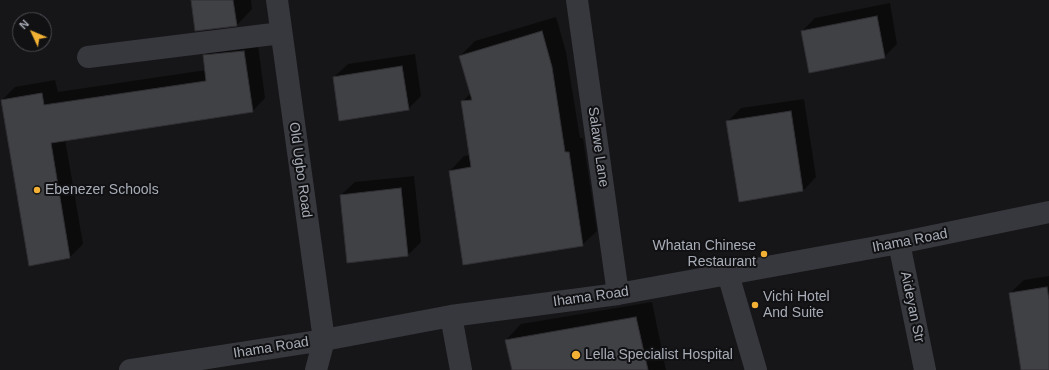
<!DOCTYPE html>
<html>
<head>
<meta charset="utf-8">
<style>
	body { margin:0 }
	#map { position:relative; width:1049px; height:370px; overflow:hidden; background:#161618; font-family:Arial,sans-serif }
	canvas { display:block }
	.north { position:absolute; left:12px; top:12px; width:40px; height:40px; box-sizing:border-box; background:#111113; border:1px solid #4d4f55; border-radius:50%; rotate:314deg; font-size:11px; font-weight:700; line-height:16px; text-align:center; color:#a8adb8 }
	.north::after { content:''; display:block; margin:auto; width:14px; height:18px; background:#f2b134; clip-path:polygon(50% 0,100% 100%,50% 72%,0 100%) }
</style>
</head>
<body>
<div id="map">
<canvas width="1049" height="370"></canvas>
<div class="north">N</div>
</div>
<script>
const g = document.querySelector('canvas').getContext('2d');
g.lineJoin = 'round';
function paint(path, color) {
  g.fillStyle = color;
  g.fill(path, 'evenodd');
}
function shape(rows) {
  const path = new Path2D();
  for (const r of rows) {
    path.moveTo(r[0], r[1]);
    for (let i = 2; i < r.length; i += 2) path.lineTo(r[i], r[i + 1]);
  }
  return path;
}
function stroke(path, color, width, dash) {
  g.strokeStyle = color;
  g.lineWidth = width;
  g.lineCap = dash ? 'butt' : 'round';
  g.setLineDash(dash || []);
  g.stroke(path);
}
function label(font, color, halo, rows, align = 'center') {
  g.font = font + ' Arial,sans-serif';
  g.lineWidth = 4;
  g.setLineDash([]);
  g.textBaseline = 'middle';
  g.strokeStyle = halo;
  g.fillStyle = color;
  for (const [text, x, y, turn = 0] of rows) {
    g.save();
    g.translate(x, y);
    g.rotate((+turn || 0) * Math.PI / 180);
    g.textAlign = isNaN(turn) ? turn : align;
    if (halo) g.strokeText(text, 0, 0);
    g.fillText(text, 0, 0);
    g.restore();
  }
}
paint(shape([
	[192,0,251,0,252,9,237,25],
	[890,3,897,44,884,57,802,31,815,18],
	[556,17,566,52,580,138,583,138,597,231,582,245,450,171,464,156,471,155,462,102,471,93,460,56,475,41],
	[257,38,265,98,252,112,65,139,83,244,70,257,2,100,15,87,55,80,58,92,206,70,204,56,217,42],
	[415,54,421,96,408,109,334,77,348,64],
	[804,99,816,177,803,191,727,122,741,108],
	[414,176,421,242,408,255,341,195,355,182],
	[1049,276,1049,370,1022,370,1010,293,1024,280],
	[652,302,666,370,513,370,506,340,521,324]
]), '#0007');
const building = shape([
	[191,0,233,0,237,26,195,31,191,0],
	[877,16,885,58,809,73,801,31,877,16],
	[542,31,552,67,565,152,569,152,583,246,463,265,449,171,471,167,461,101,472,100,459,56,542,31],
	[244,51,253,112,51,143,70,258,29,266,1,100,42,93,44,105,206,81,203,55,244,51],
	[402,66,409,110,339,121,333,77,402,66],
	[791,111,803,191,739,202,726,121,791,111],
	[401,188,408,256,347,263,340,195,401,188],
	[1047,287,1049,300,1049,370,1021,370,1009,293,1047,287],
	[636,317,648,370,512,370,505,340,636,317]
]);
paint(building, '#404145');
stroke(building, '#303034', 1);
stroke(shape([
	[277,0,324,340,316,370],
	[577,0,618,294],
	[88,57,281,33],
	[899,243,925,370],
	[728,274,756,370],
	[451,316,461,370],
	[130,370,324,340,451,316,618,294,899,243,1049,212]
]), '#37383d', 22);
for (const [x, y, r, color] of [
	[37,190,4,"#f2b134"],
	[764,254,4,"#f2b134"],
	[755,305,4,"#f2b134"],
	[576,355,5,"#f2b134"]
]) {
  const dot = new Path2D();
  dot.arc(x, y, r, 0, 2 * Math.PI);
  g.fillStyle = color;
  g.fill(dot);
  stroke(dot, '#111113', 1.5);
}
label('14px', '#a8adb8', '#111113', [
	["Salawe Lane",598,147,82],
	["Old Ugbo Road",300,170,82],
	["Ihama Road",910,241,-11],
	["Ihama Road",591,297,-8],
	["Aideyan Str",912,307,78],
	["Ihama Road",271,348,-9]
]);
label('14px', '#a8adb8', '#111113', [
	["Ebenezer Schools",45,190],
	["Whatan Chinese",756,246,"right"],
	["Restaurant",756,262,"right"],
	["Vichi Hotel",763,297],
	["And Suite",763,313],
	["Lella Specialist Hospital",585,355]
], 'left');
</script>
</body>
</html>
